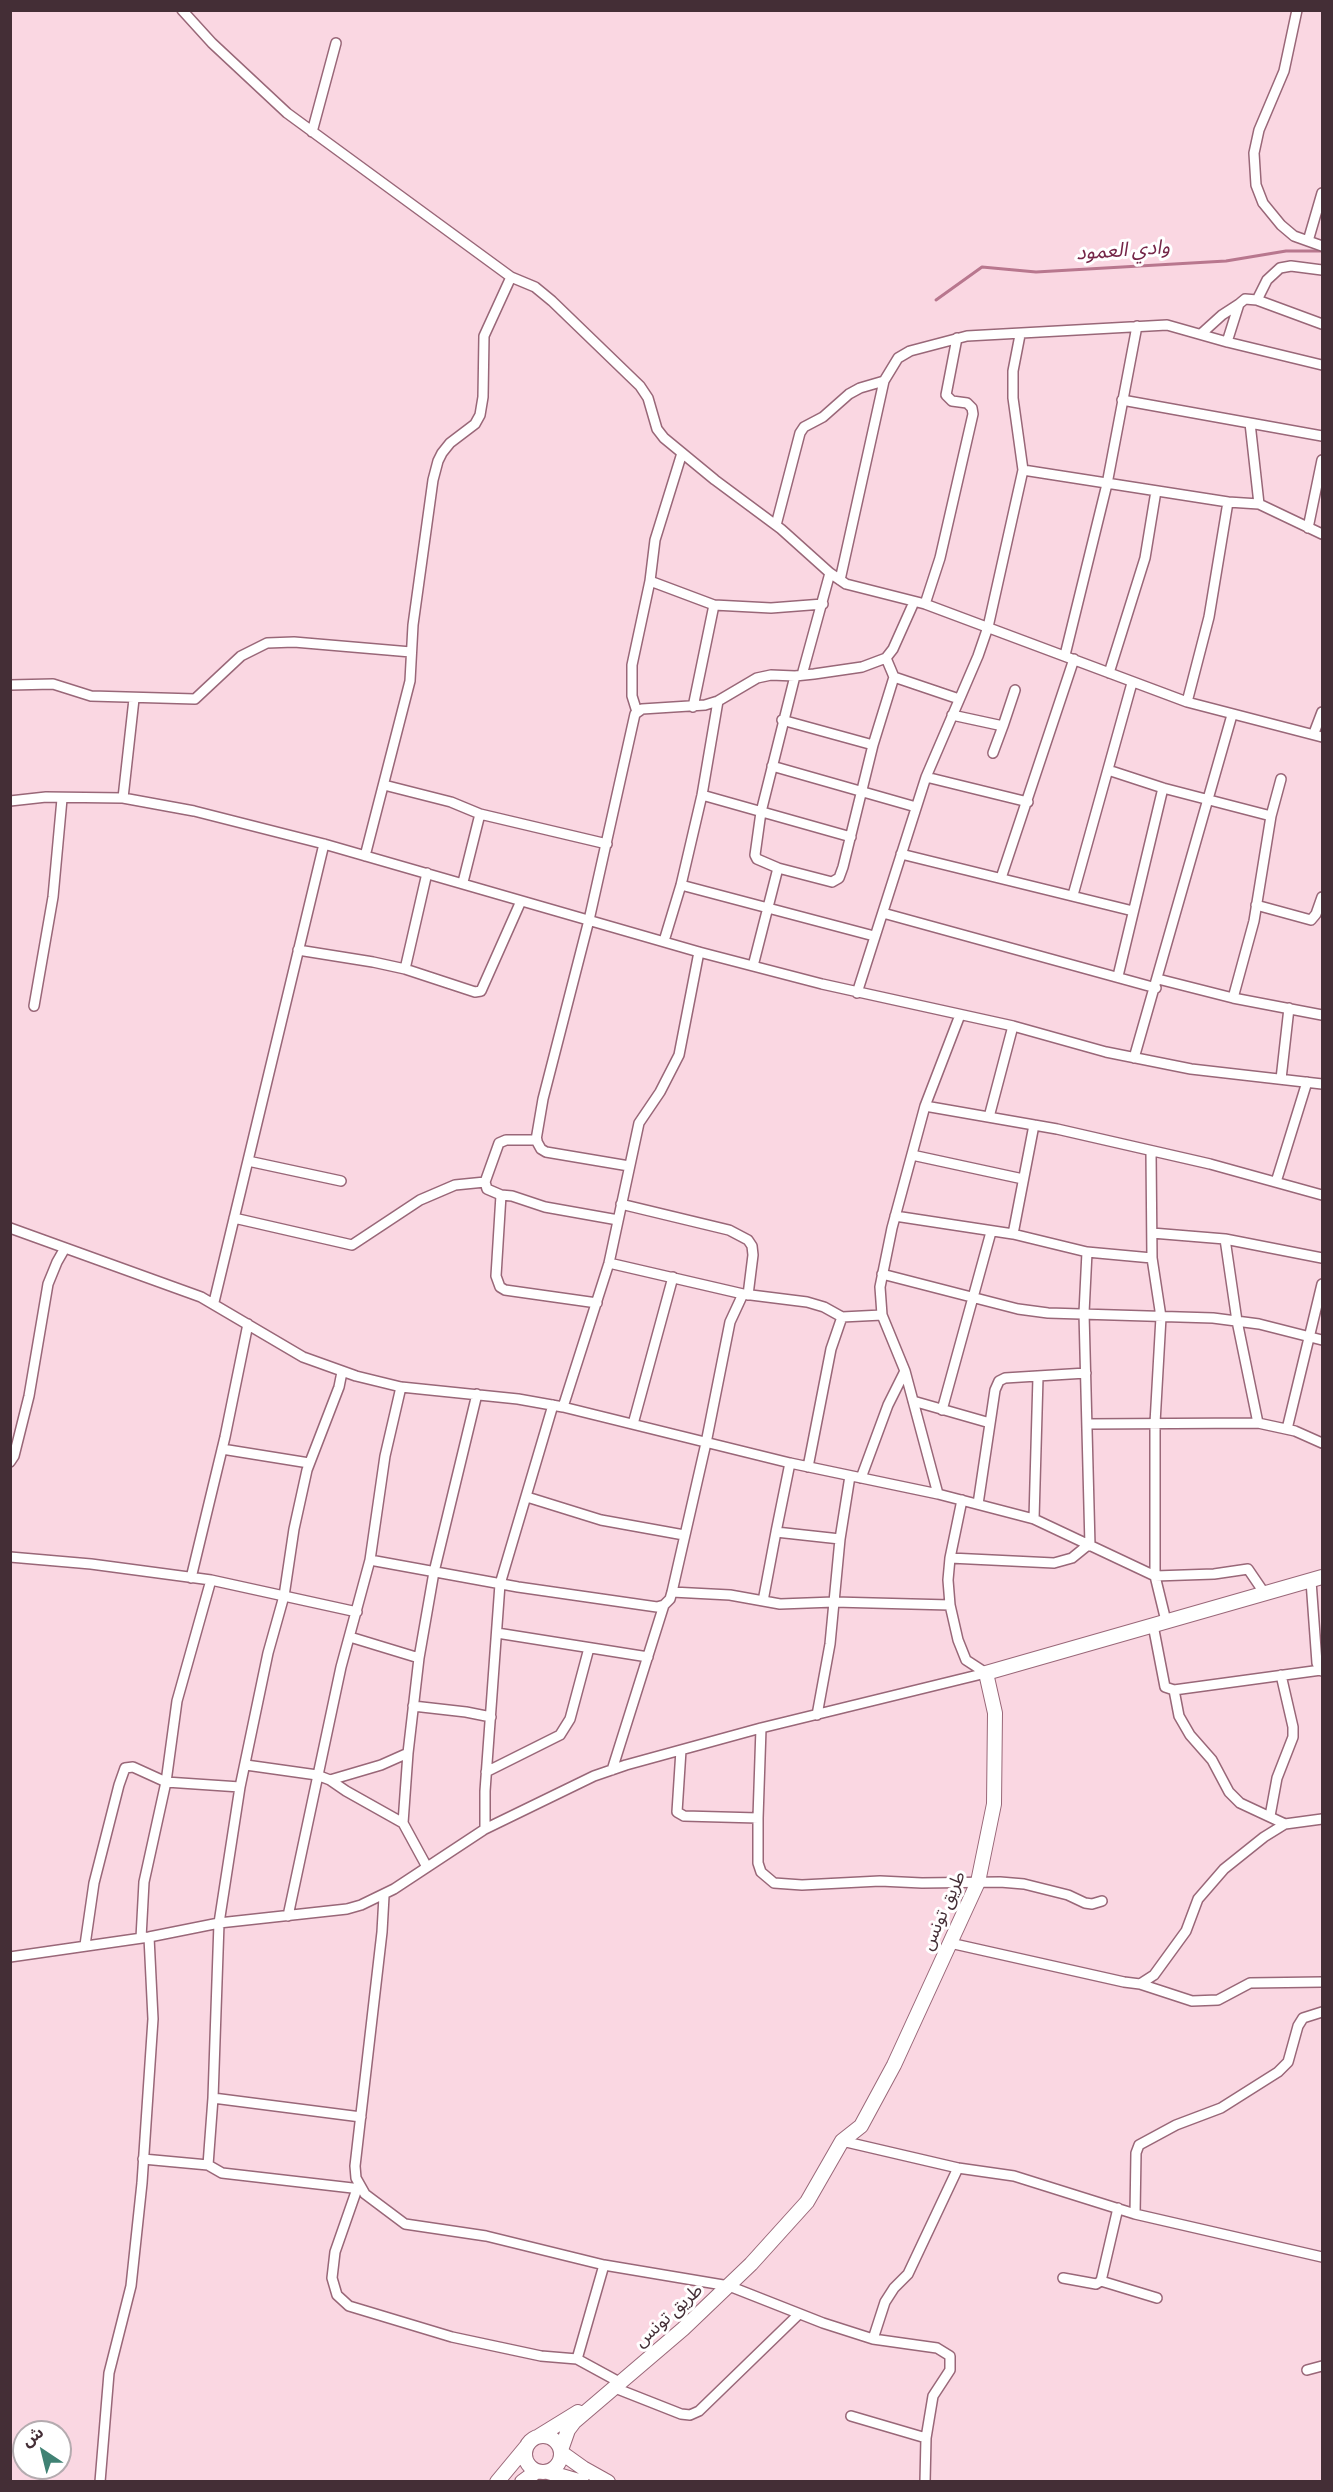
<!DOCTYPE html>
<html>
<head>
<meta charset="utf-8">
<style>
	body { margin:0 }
	#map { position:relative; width:1333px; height:2492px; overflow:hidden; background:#fad7e2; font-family:Signika,"Noto Sans Arabic",sans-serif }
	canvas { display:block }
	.frame { position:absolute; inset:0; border:12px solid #442e36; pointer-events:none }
	.north { position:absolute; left:12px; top:2420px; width:60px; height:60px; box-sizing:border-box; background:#fff; border:2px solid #b4abaf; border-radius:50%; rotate:325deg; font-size:16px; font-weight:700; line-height:24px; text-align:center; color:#442e36 }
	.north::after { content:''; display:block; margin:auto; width:21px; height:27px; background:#408274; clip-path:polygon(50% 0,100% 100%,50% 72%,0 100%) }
</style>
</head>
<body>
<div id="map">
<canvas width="1333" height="2492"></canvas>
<div class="frame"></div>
<div class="north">ش</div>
</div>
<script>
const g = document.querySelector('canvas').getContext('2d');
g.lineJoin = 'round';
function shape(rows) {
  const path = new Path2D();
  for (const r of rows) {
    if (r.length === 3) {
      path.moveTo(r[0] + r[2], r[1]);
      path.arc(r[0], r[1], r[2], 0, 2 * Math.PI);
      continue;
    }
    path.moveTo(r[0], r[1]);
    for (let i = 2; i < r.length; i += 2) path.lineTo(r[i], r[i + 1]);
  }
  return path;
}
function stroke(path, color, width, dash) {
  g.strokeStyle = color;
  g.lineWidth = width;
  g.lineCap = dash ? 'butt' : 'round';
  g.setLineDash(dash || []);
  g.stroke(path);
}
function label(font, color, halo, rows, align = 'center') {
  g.font = font + ' Signika,"Noto Sans Arabic",sans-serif';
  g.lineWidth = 6;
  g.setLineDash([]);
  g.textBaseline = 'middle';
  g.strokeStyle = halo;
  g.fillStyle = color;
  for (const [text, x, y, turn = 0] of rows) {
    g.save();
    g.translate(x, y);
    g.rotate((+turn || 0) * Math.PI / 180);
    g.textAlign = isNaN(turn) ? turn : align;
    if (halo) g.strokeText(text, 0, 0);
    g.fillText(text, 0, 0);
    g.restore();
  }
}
stroke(shape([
	[936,300,982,267,1036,272,1226,261,1286,251,1322,251]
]), '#b8778e', 3);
const street = shape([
	[182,10,212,43,287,113,511,277,535,287,552,301,640,386,648,398,657,429,664,438,715,480,781,529,830,573,846,584,925,604,1187,702,1322,737],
	[1297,10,1284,71,1259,130,1254,153,1256,185,1263,203,1281,225,1294,236,1322,246],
	[312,132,336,43],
	[1308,241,1322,193],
	[1257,300,1267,280,1280,268,1291,266,1322,270],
	[1201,334,1222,315,1239,304],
	[1227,342,1239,304,1245,299,1257,300,1322,324],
	[1122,400,1322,436],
	[1250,423,1259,504],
	[1023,470,1228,502,1259,504,1322,534],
	[776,525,800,433,804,427,823,417,849,394,860,388,884,381],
	[1308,528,1322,460],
	[840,580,884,381,898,358,910,351,967,336,1167,325,1227,342,1322,365],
	[650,581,714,605,771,608,823,604],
	[925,604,940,558,973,414,972,408,967,403,952,401,946,395,957,338],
	[1065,655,1107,484,1137,326],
	[886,658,894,677,959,699],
	[1109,673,1145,558,1156,491],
	[802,675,830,573],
	[795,676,761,812,755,855,757,859,778,868,832,882,839,878,843,867,873,745,894,677],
	[10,685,53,684,91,696,195,699,241,656,267,643,294,642,411,652],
	[1187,702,1209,617,1228,502],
	[693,707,714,605],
	[637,712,632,696,632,665,650,581,655,540,682,453],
	[952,715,1003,726,1015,690],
	[782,720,873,745],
	[1314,733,1322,712],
	[993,753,1003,726],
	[772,766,916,807],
	[1108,770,1163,788,1271,816],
	[926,777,1028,802],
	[384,785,451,802,480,814,607,844],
	[702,795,851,837],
	[123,798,134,699],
	[10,801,46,797,123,798,194,811,324,844,699,952,822,984,1013,1026,1106,1052,1191,1069,1322,1084],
	[901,854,1133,911],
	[365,856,410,681,413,625,433,480,438,461,442,453,450,443,475,424,480,415,483,397,484,336,511,277],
	[1001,878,1074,659],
	[463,882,480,814],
	[681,885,874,936],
	[1073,895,1132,683],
	[1256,905,1311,920,1316,914,1322,897],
	[883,913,1156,988],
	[664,941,681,885,702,795,718,701],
	[298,950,373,962,405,969,475,992,481,991,521,901],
	[753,966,778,868],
	[405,969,427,873],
	[1118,976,1163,788],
	[1158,979,1233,998,1322,1015],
	[857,993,926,777,978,656,988,627,1023,470,1013,398,1013,371,1020,335],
	[1233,998,1254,921,1271,816,1281,779],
	[34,1006,53,897,62,799],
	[1134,1058,1232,715],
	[1281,1079,1289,1008],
	[925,1106,1057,1129,1210,1164,1322,1195],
	[989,1117,1013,1026],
	[537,1140,506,1140,499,1143,485,1182,487,1189,501,1195,512,1196,545,1207,618,1220],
	[1151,1152,1152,1258,1161,1317,1155,1423,1155,1576,1214,1574,1248,1569,1265,1594],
	[912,1155,1023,1179],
	[248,1161,341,1181],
	[629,1166,546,1152,541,1149,536,1140,543,1099,589,920,635,714,642,709,705,705,718,701,757,678,771,675,795,676,814,674,862,667,886,658,893,649,914,602],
	[1276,1182,1307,1082],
	[501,1195,496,1276,500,1287,505,1290,597,1303],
	[621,1204,729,1230,748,1240,752,1246,753,1255,748,1295],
	[895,1216,1013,1234,1087,1252],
	[234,1218,352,1245,420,1200,455,1185,485,1182],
	[10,1228,201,1297,303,1357,356,1376,401,1387,518,1399,563,1407,790,1463,938,1494,1034,1519,1155,1576,1166,1621],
	[1152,1233,1225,1239,1322,1258],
	[1013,1234,1034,1125],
	[1225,1239,1237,1321,1258,1423],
	[609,1263,743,1294,807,1302,824,1307,842,1317,882,1315],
	[882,1274,1018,1309,1048,1313,1213,1318,1259,1324,1322,1340],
	[214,1302,324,844],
	[342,1372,339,1387,307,1470,294,1529,284,1596,268,1653,240,1787,219,1923,213,2098,361,2117],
	[913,1401,990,1423],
	[563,1407,609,1263,639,1123,660,1092,679,1055,699,952],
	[942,1410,991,1232],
	[633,1424,673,1277],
	[1087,1424,1258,1423,1295,1431,1322,1443],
	[1287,1429,1322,1284],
	[222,1449,309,1463],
	[10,1462,14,1456,29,1396,48,1284,57,1262,65,1248],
	[790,1463,776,1532,840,1539],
	[808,1467,831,1349,842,1317],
	[861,1478,888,1405,905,1371],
	[938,1494,905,1371,882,1315,880,1287,892,1228,925,1106,960,1015],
	[527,1497,601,1520,684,1535],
	[962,1500,950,1558,948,1580,950,1605,958,1640,966,1660,986,1673],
	[978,1504,995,1390,999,1381,1005,1378,1086,1373],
	[1034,1519,1038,1377],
	[1090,1546,1084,1313,1087,1252,1152,1258],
	[10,1557,91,1564,211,1580,357,1612],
	[950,1558,1054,1563,1072,1558,1088,1545],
	[370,1560,518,1587,657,1607,664,1605,670,1599,672,1592,706,1443,730,1322,743,1294],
	[191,1578,225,1437,248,1324],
	[1311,1581,1317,1663,1322,1671],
	[672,1592,730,1595,780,1604,834,1602,950,1605],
	[763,1601,776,1532],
	[1153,1625,1165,1687,1174,1690,1321,1670],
	[497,1633,648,1657],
	[350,1637,419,1658],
	[1174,1690,1179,1716,1190,1735,1212,1760,1229,1792,1240,1803,1285,1824],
	[413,1706,466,1712,491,1717],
	[817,1715,830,1644,840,1539,850,1476],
	[681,1750,677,1812,684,1816,758,1818,758,1863,761,1872,774,1883,802,1885,880,1881,922,1883,1000,1882,1024,1884,1068,1895,1085,1903,1092,1904,1102,1901],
	[246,1765,317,1775,330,1780,346,1791,403,1823,427,1867],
	[612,1770,664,1605],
	[486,1772,560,1735,570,1719,589,1648],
	[330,1780,381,1765,408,1753],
	[1270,1816,1277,1778,1293,1737,1293,1727,1281,1675],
	[758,1818,761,1728],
	[403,1823,408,1753,419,1658,434,1572,477,1394],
	[485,1829,485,1791,500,1584,553,1405],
	[384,1896,382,1932,355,2166,356,2178,365,2194,405,2224,486,2236,604,2265,729,2286,823,2323,873,2339,937,2348,950,2356,950,2370,933,2396,926,2438,925,2482],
	[288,1916,341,1667,370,1560,385,1456,401,1387],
	[141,1938,144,1882,166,1782,177,1701,211,1580],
	[950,1943,1124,1982,1140,1984,1154,1975,1186,1931,1198,1899,1224,1869,1264,1837,1285,1824,1322,1819],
	[85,1945,94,1883,119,1785,125,1768,133,1767,166,1782,240,1787],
	[10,1957,149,1937,219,1923,347,1909,361,1905,394,1889,485,1829,594,1776,626,1765,761,1728,986,1673],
	[1140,1984,1192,2001,1218,2000,1250,1983,1322,1982],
	[213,2098,208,2165,222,2173,361,2189],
	[842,2141,958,2168,1014,2176,1135,2214,1322,2257],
	[143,2159,208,2165],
	[357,2189,335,2252,332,2278,337,2295,349,2306,452,2337,541,2356,577,2359,621,2383],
	[1135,2214,1136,2153,1139,2145,1176,2125,1221,2108,1278,2072,1288,2062,1298,2026,1303,2018,1322,2012],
	[1063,2278,1096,2284,1101,2281,1118,2208],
	[1101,2281,1157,2298],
	[873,2339,885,2302,894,2288,908,2274,958,2168],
	[577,2359,604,2265],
	[1307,2370,1322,2366],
	[615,2388,681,2414,690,2415,699,2411,799,2314],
	[851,2416,926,2438],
	[100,2482,109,2373,131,2286,142,2183,153,2019,149,1937]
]);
const secondary = shape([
	[543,2454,18],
	[539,2436,578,2412],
	[561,2450,568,2430,574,2422,683,2329,751,2264,807,2202,842,2141,861,2126,894,2065,978,1882,994,1804,995,1713,986,1673,1322,1577],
	[562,2453,583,2468,608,2482],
	[548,2472,582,2482],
	[497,2482,526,2447],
	[522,2482,537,2471]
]);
stroke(street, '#996778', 12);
stroke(secondary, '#996778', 16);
stroke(street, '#fff', 9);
stroke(secondary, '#fff', 14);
label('18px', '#442e36', '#fff', [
	["طريق تونس",944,1911,-66],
	["طريق تونس",669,2316,-42]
]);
label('italic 20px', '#752648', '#fff', [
	["وادي العمود",1123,251,-4]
]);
</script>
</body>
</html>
